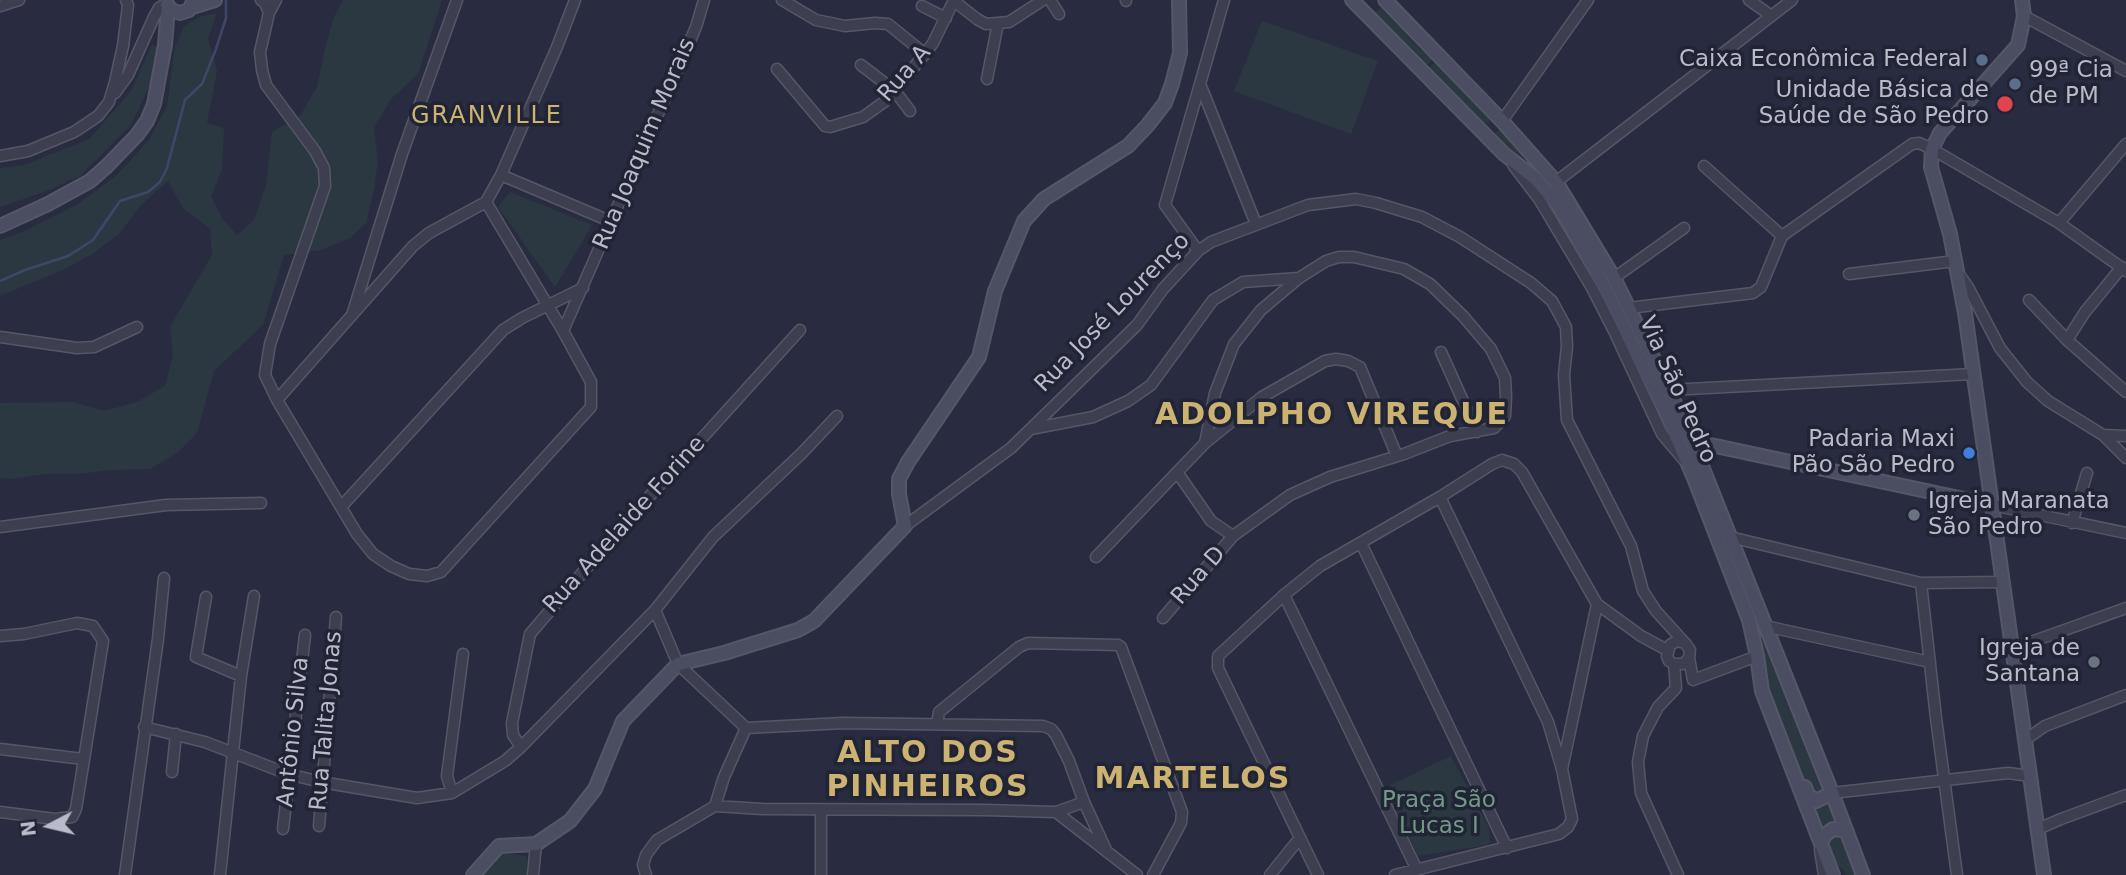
<!DOCTYPE html>
<html>
<head>
<meta charset="utf-8">
<style>
	body { margin:0 }
	#map { position:relative; width:2126px; height:875px; overflow:hidden; background:#292c40; font-family:"DejaVu Sans",sans-serif }
	canvas { display:block }
	.north { position:absolute; left:14px; top:791px; width:70px; height:70px; -webkit-text-stroke:5px #212435; paint-order:stroke; rotate:263deg; font-size:19px; font-weight:700; line-height:28px; text-align:center; color:#babbca }
	.north::after { content:''; display:block; margin:auto; width:24px; height:32px; background:#babbca; clip-path:polygon(50% 0,100% 100%,50% 72%,0 100%) }
</style>
</head>
<body>
<div id="map">
<canvas width="2126" height="875"></canvas>
<div class="north">N</div>
</div>
<script>
const g = document.querySelector('canvas').getContext('2d');
g.lineJoin = 'round';
function paint(path, color) {
  g.fillStyle = color;
  g.fill(path, 'evenodd');
}
function shape(rows) {
  const path = new Path2D();
  for (const r of rows) {
    path.moveTo(r[0], r[1]);
    for (let i = 2; i < r.length; i += 2) path.lineTo(r[i], r[i + 1]);
  }
  return path;
}
function stroke(path, color, width, dash) {
  g.strokeStyle = color;
  g.lineWidth = width;
  g.lineCap = dash ? 'butt' : 'round';
  g.setLineDash(dash || []);
  g.stroke(path);
}
function label(font, color, halo, rows, align = 'center') {
  g.font = font + ' "DejaVu Sans",sans-serif';
  g.lineWidth = 7;
  g.setLineDash([]);
  g.textBaseline = 'middle';
  g.strokeStyle = halo;
  g.fillStyle = color;
  for (const [text, x, y, turn = 0] of rows) {
    g.save();
    g.translate(x, y);
    g.rotate((+turn || 0) * Math.PI / 180);
    g.textAlign = isNaN(turn) ? turn : align;
    if (halo) g.strokeText(text, 0, 0);
    g.fillText(text, 0, 0);
    g.restore();
  }
}
paint(shape([
	[343,0,442,0,418,74,391,99,374,127,378,161,374,189,366,223,350,238,321,250,284,255,263,325,214,371,197,433,177,453,150,469,112,470,78,474,44,474,11,479,0,478,0,403,73,402,104,411,137,402,165,386,173,355,170,327,212,255,210,229,183,208,168,181,141,205,119,234,92,254,65,269,0,296,0,240,27,230,76,205,115,177,149,140,167,106,175,47,184,26,202,16,217,13,208,38,217,71,207,123,224,128,222,169,211,197,222,218,237,235,254,220,266,185,272,132,300,116,317,87,325,48,334,17],
	[1381,8,1423,52,1430,52,1435,57,1425,67,1376,17,1375,12],
	[1262,21,1378,61,1351,134,1234,91],
	[152,44,159,48,151,82,131,125,80,176,47,191,0,207,0,168,24,165,89,139,131,91],
	[1438,59,1489,114,1489,123,1484,123,1443,81,1437,81,1427,70],
	[1502,127,1541,170,1492,136],
	[510,192,592,225,555,287,498,207],
	[1764,641,1822,786,1821,795,1809,793,1777,708,1773,704,1768,693,1761,642],
	[1451,756,1489,828,1490,842,1487,845,1418,856,1384,788],
	[1830,803,1837,822,1821,829,1813,810],
	[1834,836,1844,840,1846,845,1844,847,1856,875,1846,875,1844,870,1835,864,1827,843],
	[497,852,526,856,528,875,482,875]
]), '#2b3841');
stroke(shape([
	[0,281,25,270,68,256,93,240,120,201,148,192,160,182,167,168,185,100,202,84,216,49,226,18,226,0]
]), '#404667', 2.5);
const street = shape([
	[261,0,265,3,269,13],
	[276,0,269,13,260,52,262,70,266,85,315,151,324,168,325,186,270,344,265,375,277,400,357,534,373,554,391,566,409,574,427,576,441,572,591,407,591,382,563,331,486,202],
	[782,0,816,20,845,26,875,23,888,24,925,54],
	[1050,0,1059,14],
	[1126,0,1126,1],
	[1224,0,1200,84,1256,224],
	[1749,0,1770,15],
	[954,1,977,19,986,24,1009,22,1043,0],
	[0,6,19,0],
	[922,6,946,18],
	[2024,16,2126,71],
	[861,65,895,91,910,111],
	[777,69,825,126,830,127,863,117,884,102,925,54,933,43,954,0],
	[987,79,998,23],
	[115,93,128,75,154,17,159,8,167,3],
	[1502,121,1588,0],
	[0,156,28,151,74,132,98,116,109,102,115,82,123,46,128,5,126,0],
	[1513,165,1539,199,1592,288,1614,331,1662,434,1684,460],
	[1704,166,1782,236],
	[501,175,612,222],
	[1556,182,1792,0],
	[2059,223,2126,144],
	[1198,251,1165,205,1200,84],
	[2122,267,2085,312,2067,340,2126,392],
	[1958,273,1968,287,2000,348,2027,382,2048,401,2103,435,2126,458],
	[1849,274,1955,261],
	[1614,278,1684,228],
	[2029,300,2067,340],
	[1629,308,1753,293,1761,287,1782,236,1912,144,1919,143,1932,149,2059,223,2126,271],
	[353,312,402,154,457,0],
	[563,331,696,27,704,0],
	[0,337,77,348,94,347,137,327],
	[1441,352,1477,432],
	[1669,390,1973,374],
	[277,400,413,246,429,233,486,202,501,175,557,47,575,0],
	[1031,429,1093,417,1128,401,1151,385,1213,300,1243,282,1299,278,1326,261,1339,257,1354,257,1404,269,1430,284,1463,316,1491,349,1505,378,1506,397,1505,416,1494,428,1450,436,1404,454,1330,477,1290,495,1233,536,1163,618],
	[2103,435,2126,436],
	[1205,443,1262,397,1325,361,1336,359,1348,361,1360,367,1397,456],
	[1177,472,1211,521,1233,536],
	[1992,505,2126,533],
	[341,507,503,330,522,318,583,288],
	[2072,523,2087,473],
	[905,526,1011,448,1137,325,1163,289,1198,251,1211,242,1308,205,1356,199,1376,203,1422,217,1460,237,1531,283,1552,301,1566,327,1567,346,1564,375,1567,420,1631,546,1643,591,1656,611,1685,643,1690,650,1689,658,1683,664,1674,664,1669,661,1667,656,1670,645,1677,641,1685,643],
	[0,527,166,505,261,503],
	[1730,537,1921,583,2003,582],
	[1361,543,1507,848],
	[1096,557,1205,443,1215,393,1234,344,1261,310,1299,278],
	[1921,583,1936,718,1957,875],
	[1284,595,1417,870],
	[206,597,196,657,241,676],
	[1597,604,1641,636,1667,650],
	[655,610,678,664,746,728,843,723,1043,726,1051,729,1056,735,1069,761,1084,802,1107,852],
	[1765,626,1930,662],
	[0,636,24,634,77,623,93,626,103,641,76,809,72,817,55,819,0,812],
	[2013,655,2031,642,2126,608],
	[1689,658,1693,680,1757,656],
	[1674,664,1676,688,1658,707,1643,736,1638,762,1641,793,1678,875],
	[937,724,939,712,1019,647,1028,643,1118,645,1121,647,1182,812,1181,823,1153,875],
	[144,727,205,742,288,774,321,782,417,798,452,793,505,761,521,747,655,610,713,537,801,454,837,416],
	[2025,740,2045,726,2126,695],
	[521,747,513,735,512,723,530,634,619,530,800,330],
	[0,749,83,759],
	[172,772,176,734],
	[452,793,447,776,463,654],
	[1832,793,2008,773,2030,776],
	[715,806,762,809,985,810,1056,812,1137,875],
	[821,810,821,875],
	[1056,812,1084,802],
	[319,826,336,617],
	[283,829,305,635],
	[2038,829,2061,819,2126,795],
	[1820,850,1824,875],
	[125,875,158,639,164,578],
	[220,875,241,676,254,596],
	[533,875,536,844],
	[646,875,643,865,646,855,657,840,715,806,724,777,746,728],
	[1270,875,1299,839],
	[1318,875,1218,668,1218,656,1284,595,1320,566,1440,497,1492,464,1502,460,1514,464,1522,472,1597,604,1562,769],
	[1395,875,1559,834,1568,827,1572,819,1562,769,1548,722,1440,497]
]);
const secondary = shape([
	[1352,0,1504,154,1536,179,1559,206,1596,271,1665,410,1694,478,1749,620,1757,656,1762,691,1833,875],
	[1385,0,1502,121,1556,182,1614,278,1669,390,1692,441,1832,793,1863,875],
	[2022,0,2024,16,2018,45,1940,133,1932,149,1931,167,1950,234,1965,313,2044,875],
	[167,4,171,10,180,13,189,10,194,0],
	[192,7,215,0],
	[0,226,48,204,90,181,107,166,137,135,147,121,154,104,165,45,168,7],
	[1692,441,1992,505],
	[1805,787,1808,795,1816,801,1832,793],
	[1821,843,1825,835,1833,829,1842,830,1847,832],
	[473,875,499,846,536,844,570,821,595,789,623,721,678,664,724,653,798,630,814,621,905,526,899,494,899,479,908,462,979,357,995,291,1024,221,1044,199,1128,146,1147,126,1165,103,1172,84,1180,53,1179,0]
]);
stroke(street, '#555767', 13);
stroke(secondary, '#555767', 16);
stroke(street, '#3d3f50', 10);
stroke(secondary, '#4b4d63', 12);
for (const [x, y, r, color] of [
	[1982,60,7,"#5c6f8a"],
	[2015,84,7,"#5c6f8a"],
	[2005,104,9,"#e0444e"],
	[1969,453,7,"#3f7fe0"],
	[1914,515,7,"#6b7280"],
	[2094,662,7,"#6b7280"]
]) {
  const dot = new Path2D();
  dot.arc(x, y, r, 0, 2 * Math.PI);
  g.fillStyle = color;
  g.fill(dot);
  stroke(dot, '#212435', 2.5);
}
label('23px', '#babbca', '#212435', [
	["Caixa Econômica Federal",1968,60],
	["99ª Cia",2029,71,"left"],
	["de PM",2029,97,"left"],
	["Unidade Básica de",1989,91],
	["Saúde de São Pedro",1989,117],
	["Padaria Maxi",1955,440],
	["Pão São Pedro",1955,466],
	["Igreja Maranata",1928,502,"left"],
	["São Pedro",1928,528,"left"],
	["Igreja de",2080,649],
	["Santana",2080,675]
], 'right');
label('23px', '#babbca', '#212435', [
	["Rua A",905,74,-49],
	["Rua Joaquim Morais",645,144,-67],
	["Rua José Lourenço",1113,313,-46],
	["Via São Pedro",1677,390,66],
	["Rua Adelaide Forine",625,525,-48],
	["Rua D",1199,576,-49],
	["Rua Talita Jonas",327,721,-85],
	["Antônio Silva",294,732,-84]
]);
label('23px', '#739986', '#212435', [
	["Praça São",1439,801],
	["Lucas I",1439,827]
]);
g.letterSpacing = '2px';
label('24px', '#cdb372', '#212435', [
	["GRANVILLE",487,117]
]);
g.letterSpacing = '0px';
g.letterSpacing = '2px';
label('bold 30px', '#cdb372', '#212435', [
	["ADOLPHO VIREQUE",1332,416],
	["ALTO DOS",928,754],
	["PINHEIROS",928,788],
	["MARTELOS",1193,780]
]);
g.letterSpacing = '0px';
</script>
</body>
</html>
